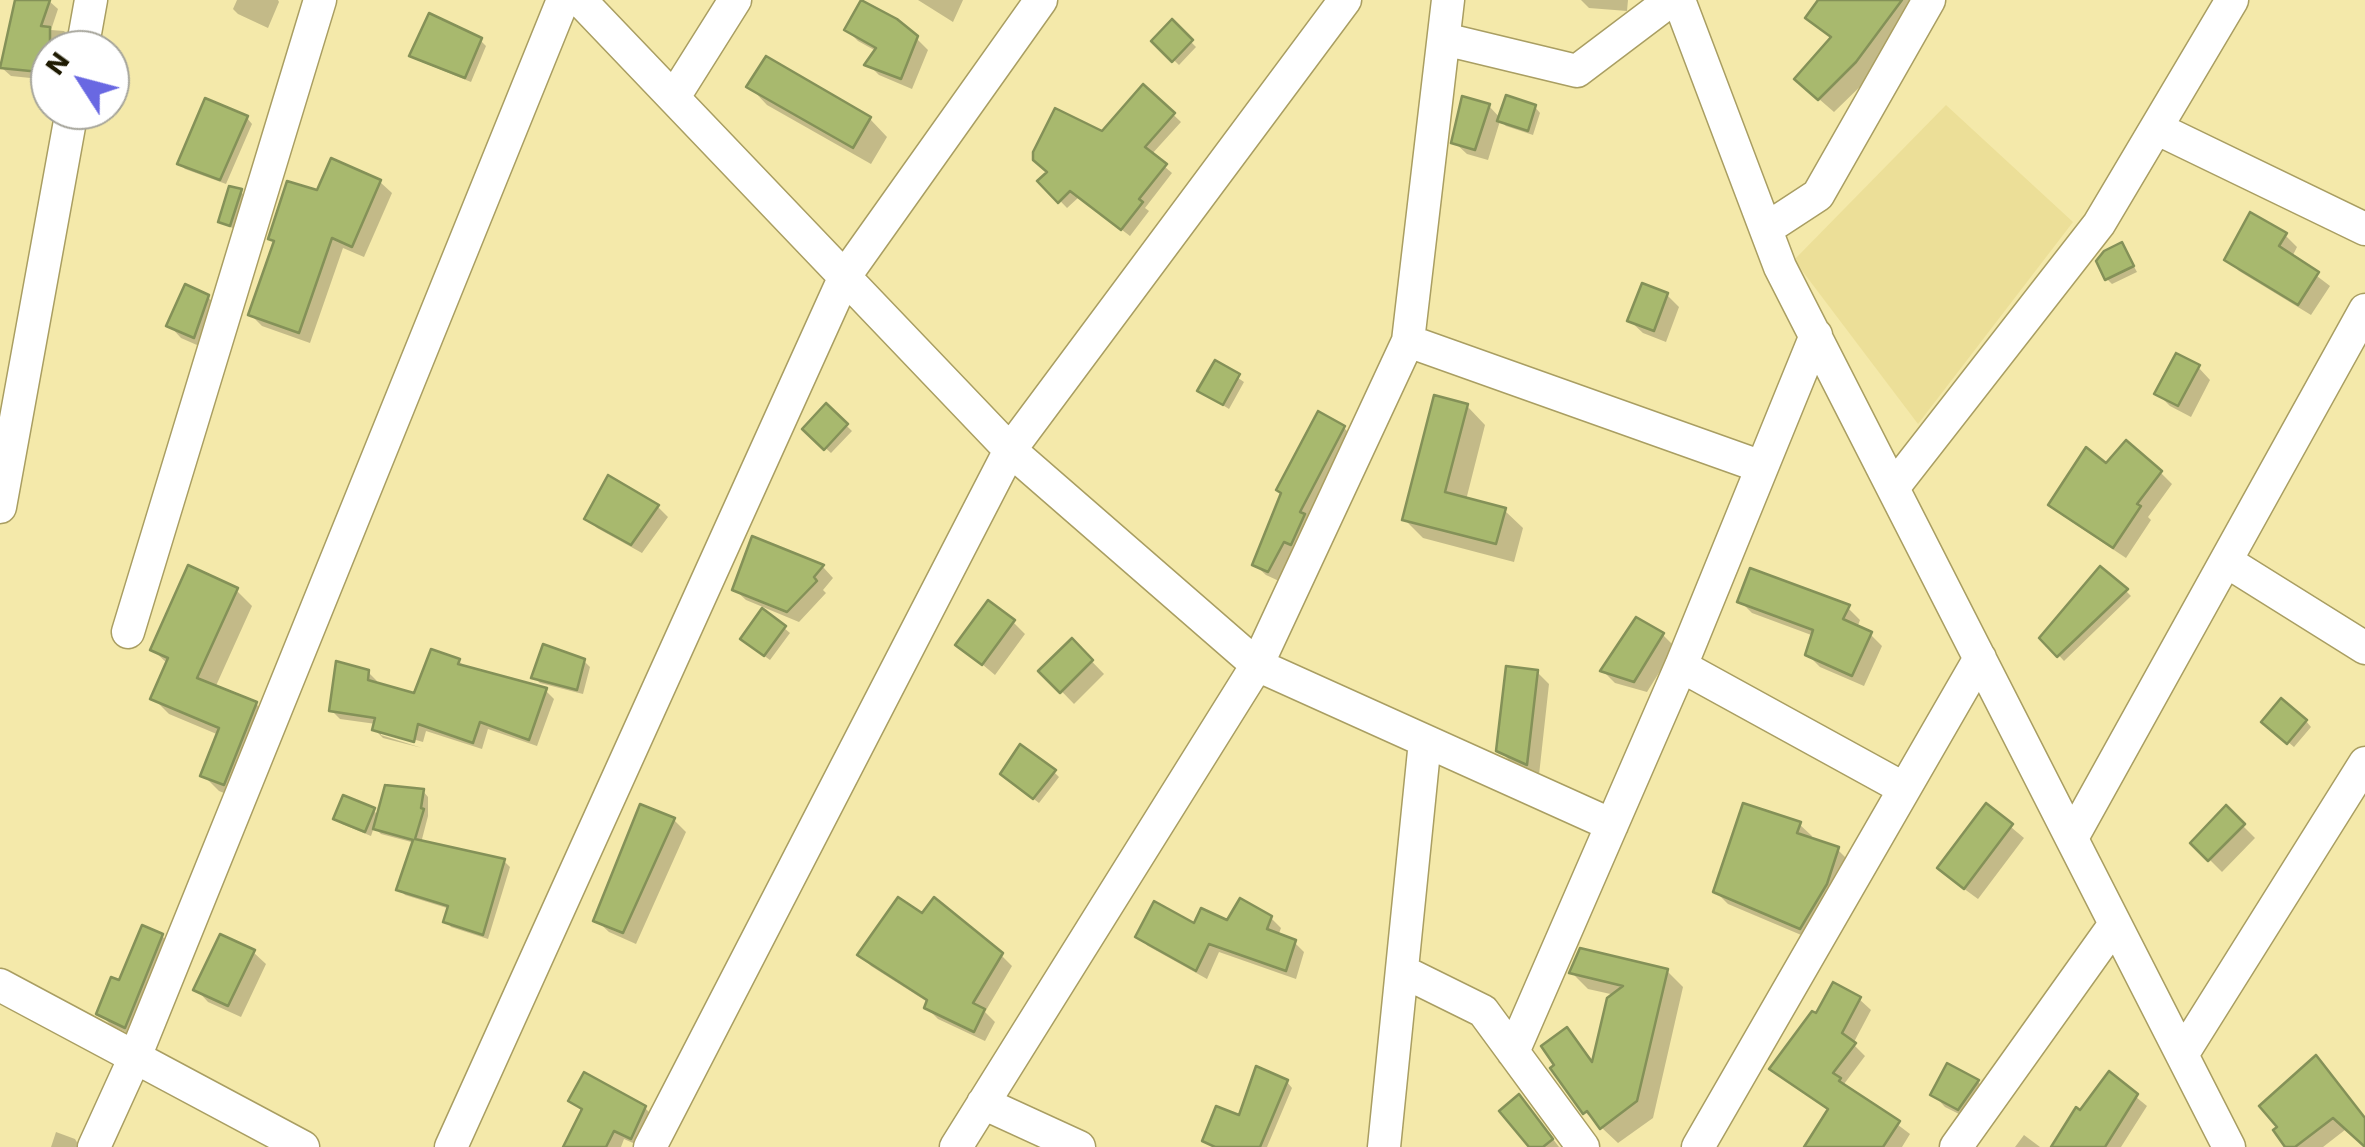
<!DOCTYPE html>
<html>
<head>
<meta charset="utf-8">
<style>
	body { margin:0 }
	#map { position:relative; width:2365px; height:1147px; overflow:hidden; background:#f4e9aa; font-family:"Work Sans",sans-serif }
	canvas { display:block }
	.north { position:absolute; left:30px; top:30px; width:100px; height:100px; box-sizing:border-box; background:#fff; border:2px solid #a5a49a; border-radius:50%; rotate:306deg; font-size:28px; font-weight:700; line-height:40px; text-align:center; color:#1f1b03 }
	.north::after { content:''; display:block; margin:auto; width:35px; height:45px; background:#6968e2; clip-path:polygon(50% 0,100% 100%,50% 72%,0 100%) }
</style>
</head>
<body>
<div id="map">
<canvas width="2365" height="1147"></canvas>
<div class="north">N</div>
</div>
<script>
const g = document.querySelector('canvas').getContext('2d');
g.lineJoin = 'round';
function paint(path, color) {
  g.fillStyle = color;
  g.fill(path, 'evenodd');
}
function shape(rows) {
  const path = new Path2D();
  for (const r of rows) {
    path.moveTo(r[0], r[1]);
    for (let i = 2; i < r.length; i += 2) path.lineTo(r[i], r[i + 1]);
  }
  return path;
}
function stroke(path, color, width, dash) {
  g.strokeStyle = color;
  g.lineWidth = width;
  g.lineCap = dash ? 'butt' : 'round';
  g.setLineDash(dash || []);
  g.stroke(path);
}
paint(shape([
	[1946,105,2073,222,1918,424,1794,260]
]), '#ecdf98');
paint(shape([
	[17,0,49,1,58,9,51,30,64,31,73,40,72,50,50,50,50,80,11,76,2,68],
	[237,0,278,0,279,2,268,28,238,14,233,9],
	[918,0,963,0,953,22],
	[1581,0,1628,0,1627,11,1589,8],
	[1821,0,1930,0,1870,77,1834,112,1811,92,1833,39,1808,18],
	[1172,23,1196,47,1179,65,1154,41],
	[847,30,916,38,928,50,912,89,879,75,868,64,876,51,858,41],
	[480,40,486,46,471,82,417,60,412,55],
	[750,87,870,119,887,137,871,164,767,105],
	[1144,87,1181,122,1151,155,1172,173,1145,208,1149,211,1130,236,1079,197,1067,208,1041,181,1102,134],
	[1489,106,1501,119,1535,107,1540,113,1533,135,1506,126,1500,121,1488,160,1467,154,1454,142],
	[247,118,252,124,226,184,185,169,180,164],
	[380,182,392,193,364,257,343,248,310,343,262,326,251,315,276,243,271,238,319,193],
	[240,191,246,197,236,230,220,221],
	[2285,235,2297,247,2292,257,2330,286,2311,315,2239,271,2227,259],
	[2122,245,2137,272,2112,284,2107,279],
	[1667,295,1679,307,1666,342,1643,333,1630,321],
	[208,297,220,310,206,349,181,338,169,325],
	[1216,363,1244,382,1229,409,1200,391],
	[2198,367,2210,380,2191,417,2170,406,2157,393],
	[826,406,852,431,831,453,805,429],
	[1467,406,1485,425,1466,500,1504,510,1523,528,1514,562,1423,538,1405,520],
	[1344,428,1354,438,1279,581,1266,575,1255,565],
	[2107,467,2160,472,2172,484,2148,517,2151,520,2126,558,2063,516,2051,504],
	[609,479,658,507,668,517,642,553,597,528,587,518],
	[754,539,823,567,833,578,823,590,826,593,799,622,746,600,734,589],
	[236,590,252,606,215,688,256,704,272,720,239,799,219,791,203,775,219,735,169,714,153,698,168,664,153,650],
	[2126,591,2131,596,2064,661,2043,638],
	[1740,601,1848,608,1860,620,1857,628,1870,634,1882,646,1864,686,1820,667,1808,655,1814,636,1752,613],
	[1013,622,1025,634,995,675,958,644],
	[784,628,790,633,770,660,748,644],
	[1663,635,1675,647,1647,692,1615,683,1603,671],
	[1072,641,1104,674,1074,704,1042,671],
	[459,661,466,669,546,691,554,699,537,746,488,729,482,749,426,731,423,742,381,730,381,735,422,748,383,738,375,730,376,724,340,719,332,711,368,672,377,681,376,685,416,696],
	[584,661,590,667,583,694,540,683,534,677],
	[1537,672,1549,684,1539,775,1512,763,1499,750],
	[2306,721,2311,727,2294,747,2270,727],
	[1054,772,1059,777,1039,803,1009,780],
	[423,791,428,797,428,816,421,843,504,861,510,867,488,939,451,927,446,921,450,909,405,895,399,889,415,843,381,834,374,827,371,836,342,824,336,819,373,810,379,816],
	[1987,807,2024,838,1978,899,1952,880],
	[2226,809,2255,838,2222,872,2193,843],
	[674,820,686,832,636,944,609,932,596,920],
	[1799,824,1812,836,1810,840,1838,850,1850,862,1813,940,1728,904,1716,892],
	[922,916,1001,955,1012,966,985,1012,995,1022,985,1041,938,1019,927,1008,929,1003,871,966,860,955],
	[1271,918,1281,928,1278,936,1294,942,1304,952,1296,979,1219,952,1207,979,1148,946,1138,937],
	[162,936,174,948,138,1038,111,1025,99,1013],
	[253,952,266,964,241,1017,208,1002,196,989],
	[1667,971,1683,987,1653,1118,1618,1143,1585,1112,1567,1030,1595,1063,1615,995,1588,989,1572,973],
	[1859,999,1871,1010,1853,1044,1865,1056,1844,1084,1910,1134,1902,1147,1822,1147,1829,1111,1773,1069,1817,1017],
	[1948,1066,1978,1082,1990,1094,1971,1120,1945,1107,1933,1094],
	[2109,1075,2147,1106,2121,1147,2054,1147],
	[1287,1082,1292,1088,1267,1147,1214,1147,1205,1140,1240,1119],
	[1519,1097,1531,1110,1559,1147,1532,1147],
	[571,1101,645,1108,655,1118,642,1147,624,1139,621,1147,566,1147,583,1112],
	[2262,1106,2363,1116,2323,1147,2288,1147,2281,1127],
	[56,1132,75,1139,80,1147,51,1147],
	[2024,1135,2040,1147,2015,1147]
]), '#0003');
const building = shape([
	[15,0,50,0,41,26,50,27,50,73,0,68,15,0],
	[861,0,897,19,918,36,901,79,864,65,876,48,844,30,861,0],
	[1818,0,1902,0,1856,62,1818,100,1794,79,1831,37,1805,18,1818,0],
	[429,13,482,38,465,78,409,56,429,13],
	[1172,19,1193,40,1172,62,1151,41,1172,19],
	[766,56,871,117,853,148,746,87,766,56],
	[1143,84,1175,113,1145,147,1167,164,1139,199,1143,202,1121,230,1070,191,1058,203,1037,181,1047,172,1033,160,1033,152,1055,108,1102,131,1143,84],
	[1506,95,1536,105,1528,131,1497,121,1506,95],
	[1462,96,1490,104,1475,150,1451,143,1462,96],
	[205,98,248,116,220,180,177,164,205,98],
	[331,158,381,180,352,247,332,238,299,333,248,315,274,241,268,239,287,181,317,190,331,158],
	[229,186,242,189,230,226,218,222,229,186],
	[2250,212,2287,233,2279,246,2319,272,2298,305,2224,260,2250,212],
	[2122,242,2134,266,2105,280,2096,261,2104,251,2122,242],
	[1642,283,1668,293,1654,331,1627,321,1642,283],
	[185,284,209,295,194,338,166,326,185,284],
	[2176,353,2200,365,2178,406,2154,394,2176,353],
	[1215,360,1240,374,1223,405,1197,391,1215,360],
	[1434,395,1468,404,1445,492,1506,508,1496,544,1402,520,1434,395],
	[826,403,848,424,824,450,802,429,826,403],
	[1318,411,1345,426,1300,512,1305,514,1291,545,1284,542,1268,572,1252,565,1281,493,1276,490,1318,411],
	[2126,440,2162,471,2137,504,2141,506,2113,548,2048,505,2086,447,2106,463,2126,440],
	[608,475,659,505,631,545,584,519,608,475],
	[752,536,824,565,814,577,817,581,787,612,732,590,752,536],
	[188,565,238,588,197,678,257,702,224,785,200,776,219,728,150,699,168,658,150,650,188,565],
	[2100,566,2128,589,2057,657,2039,638,2100,566],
	[1750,568,1850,605,1843,619,1872,632,1852,676,1805,655,1813,630,1737,602,1750,568],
	[988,600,1015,620,982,665,955,645,988,600],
	[762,608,786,626,764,656,740,639,762,608],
	[1636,617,1664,633,1634,682,1600,671,1636,617],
	[1072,638,1093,660,1060,693,1038,671,1072,638],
	[543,644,585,659,577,690,531,678,543,644],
	[431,649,460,659,458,664,547,688,529,740,480,722,473,743,418,724,414,742,372,730,375,718,329,711,336,661,369,670,368,680,414,693,431,649],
	[1506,666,1538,670,1527,765,1496,751,1506,666],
	[2281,698,2307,720,2287,744,2261,722,2281,698],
	[1020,744,1056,770,1033,799,1000,774,1020,744],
	[385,785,424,789,421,808,424,809,415,839,505,859,483,935,443,922,448,906,396,890,413,840,373,829,385,785],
	[343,795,375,808,365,832,333,819,343,795],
	[1743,803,1801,822,1797,833,1839,847,1827,884,1800,929,1713,892,1743,803],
	[1986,803,2013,824,1964,889,1937,868,1986,803],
	[640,804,675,818,623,933,593,921,640,804],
	[2226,805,2245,824,2208,861,2190,843,2226,805],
	[898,897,922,913,934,897,1003,953,973,1003,985,1009,974,1032,924,1008,927,1000,857,955,898,897],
	[1240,898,1272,916,1267,929,1296,940,1286,971,1209,944,1196,971,1135,937,1154,901,1194,923,1201,908,1227,920,1240,898],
	[142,925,163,934,125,1028,96,1014,111,977,119,980,142,925],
	[220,934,255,950,228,1006,193,990,220,934],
	[1580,948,1668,969,1637,1101,1600,1129,1587,1111,1583,1114,1550,1068,1554,1065,1541,1046,1567,1027,1592,1062,1607,998,1623,986,1569,973,1580,948],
	[1833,982,1861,997,1842,1033,1856,1043,1833,1073,1841,1078,1839,1081,1900,1121,1883,1147,1804,1147,1828,1109,1769,1069,1812,1011,1816,1013,1833,982],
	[2316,1055,2365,1118,2365,1147,2333,1118,2295,1147,2285,1147,2273,1130,2277,1127,2259,1106,2316,1055],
	[1947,1063,1979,1080,1958,1110,1930,1095,1947,1063],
	[1256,1066,1288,1080,1260,1147,1215,1147,1202,1141,1216,1106,1239,1115,1256,1066],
	[2109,1071,2138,1094,2105,1147,2051,1147,2076,1107,2080,1110,2109,1071],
	[584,1072,646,1106,631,1139,614,1131,606,1147,563,1147,582,1109,568,1101,584,1072],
	[1519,1094,1553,1139,1543,1147,1529,1147,1499,1111,1519,1094]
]);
paint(building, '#a8b96e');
stroke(building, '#849158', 2.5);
const minor = shape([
	[580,0,1010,450,1257,665,1612,825],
	[1679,0,1780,267,2229,1147],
	[1444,39,1577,71,1671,0],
	[82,50,91,0],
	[674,97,735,0],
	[2156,128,2365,229],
	[1766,229,1818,195,1929,0],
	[1408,341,1762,467],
	[1893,488,2099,224,2232,0],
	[0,507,72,110],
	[2226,561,2365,648],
	[128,632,320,0],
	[1681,666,1903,788],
	[2072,838,2365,310],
	[1402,971,1483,1011,1583,1147],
	[0,985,303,1147],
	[1513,1052,1681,666,1816,335],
	[2182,1055,2365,763],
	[983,1103,1079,1147],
	[94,1147,135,1057,563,0],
	[451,1147,845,276,1041,0],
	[650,1147,1010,450,1345,0],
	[956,1147,1257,665,1408,341,1448,0],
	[1384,1147,1425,741],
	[1698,1147,1980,658],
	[1956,1147,2115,924]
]);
stroke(minor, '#a99e62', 35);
stroke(minor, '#fff', 32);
</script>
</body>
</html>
